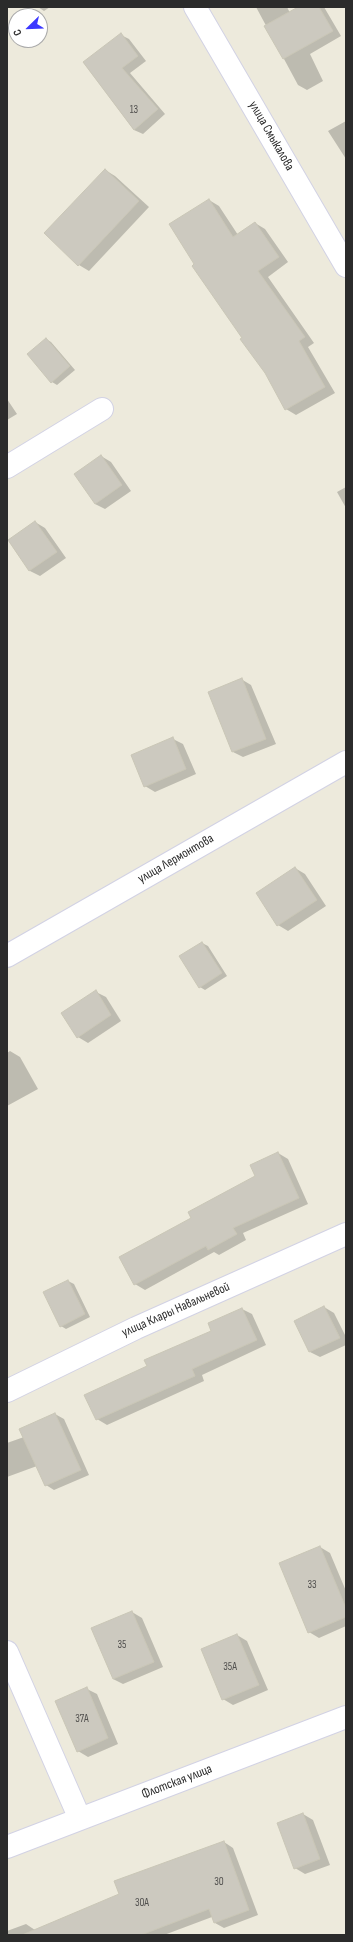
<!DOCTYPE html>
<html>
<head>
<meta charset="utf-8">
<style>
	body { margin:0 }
	#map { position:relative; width:353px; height:1942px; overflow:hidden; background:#edeadc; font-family:"Sofia Sans Condensed",sans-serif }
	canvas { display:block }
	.frame { position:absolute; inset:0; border:8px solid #2b2b2b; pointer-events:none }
	.north { position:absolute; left:8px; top:8px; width:40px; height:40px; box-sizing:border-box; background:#fff; border:1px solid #aaa; border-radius:50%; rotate:247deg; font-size:11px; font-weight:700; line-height:16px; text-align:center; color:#2b2b2b }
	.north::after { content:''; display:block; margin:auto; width:14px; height:18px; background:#3c38ff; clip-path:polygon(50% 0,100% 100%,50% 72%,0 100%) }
</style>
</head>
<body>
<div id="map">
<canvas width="353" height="1942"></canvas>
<div class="frame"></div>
<div class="north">С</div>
</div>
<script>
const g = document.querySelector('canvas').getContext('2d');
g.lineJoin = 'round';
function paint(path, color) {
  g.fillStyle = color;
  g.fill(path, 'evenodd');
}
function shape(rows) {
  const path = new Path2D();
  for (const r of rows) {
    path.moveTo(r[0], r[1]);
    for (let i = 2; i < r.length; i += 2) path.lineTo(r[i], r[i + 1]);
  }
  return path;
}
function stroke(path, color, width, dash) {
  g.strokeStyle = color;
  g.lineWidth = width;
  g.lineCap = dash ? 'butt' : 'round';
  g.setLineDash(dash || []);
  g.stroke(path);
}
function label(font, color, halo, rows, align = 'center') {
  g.font = font + ' "Sofia Sans Condensed",sans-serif';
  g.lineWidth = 3.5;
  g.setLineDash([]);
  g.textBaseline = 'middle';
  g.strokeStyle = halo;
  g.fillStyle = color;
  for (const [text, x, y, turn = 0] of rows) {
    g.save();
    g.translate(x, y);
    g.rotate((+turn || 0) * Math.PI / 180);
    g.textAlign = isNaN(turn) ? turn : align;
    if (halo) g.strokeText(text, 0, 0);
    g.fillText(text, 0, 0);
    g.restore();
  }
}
paint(shape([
	[38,7,50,7,44,11],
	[256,7,287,7,290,13,300,7,324,7,341,36,310,54,323,81,307,90,298,85],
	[121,35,129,39,146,61,130,73,165,114,143,134,134,130,84,63],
	[346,121,346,159,328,131],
	[105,170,115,176,149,207,89,271,79,265],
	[209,200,219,206,238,235,255,223,265,229,288,262,268,277,314,343,308,347,335,393,296,415,286,409,265,372,196,265],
	[46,339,51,342,75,370,57,385,52,382],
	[7,399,17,414,7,420],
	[101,456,111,462,131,491,105,509,95,504],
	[346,487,346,508,337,492],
	[35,522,45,528,66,558,40,576,30,571,9,541],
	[241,679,251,685,276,744,243,757,233,752,209,692],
	[173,739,183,744,196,774,155,792,145,786],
	[295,868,305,874,326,906,288,931,278,925],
	[202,943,208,946,227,976,205,990,200,987],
	[96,992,106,997,121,1021,88,1043,78,1037],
	[10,1051,20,1057,38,1089,7,1106,7,1053],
	[278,1153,288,1159,308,1204,243,1233,246,1240,219,1255,214,1252,145,1290,135,1284,193,1218,256,1176],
	[68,1281,74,1284,90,1317,66,1329,61,1326],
	[324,1307,334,1313,346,1337,346,1345,320,1357,310,1352,295,1321],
	[242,1309,252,1314,266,1345,202,1375,204,1381,107,1425,97,1419,148,1367,213,1332],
	[55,1414,64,1419,89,1475,54,1490,46,1485,37,1466,7,1477,7,1443,24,1437],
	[320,1547,330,1553,346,1591,346,1626,319,1638,309,1632],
	[132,1612,142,1618,163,1667,123,1684,113,1679],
	[237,1635,247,1641,268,1690,233,1705,223,1699],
	[87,1689,97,1694,118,1744,88,1757,78,1751],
	[303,1814,313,1820,330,1865,305,1874,295,1868],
	[224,1842,233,1848,258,1915,224,1928,215,1923,212,1917,164,1935,7,1935,7,1931,26,1924,35,1930,120,1895]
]), '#0003');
const building = shape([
	[298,7,319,7,333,31,283,59,264,26,298,7],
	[121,33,138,56,122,68,158,109,134,130,83,62,121,33],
	[105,169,139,201,78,266,44,233,105,169],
	[209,199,233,237,255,222,279,257,258,271,305,337,299,341,325,387,285,410,265,373,240,339,242,338,192,266,194,264,169,224,209,199],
	[46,338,70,366,51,383,27,354,46,338],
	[101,455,122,485,95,504,74,474,101,455],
	[35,521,57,552,29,571,8,540,35,521],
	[242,678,266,739,232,752,208,692,242,678],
	[173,737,186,769,144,787,131,755,173,737],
	[295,867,317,900,277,926,256,893,295,867],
	[202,942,222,973,199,988,179,956,202,942],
	[96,990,111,1015,77,1038,61,1013,96,990],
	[278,1152,299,1198,233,1228,237,1234,208,1250,206,1246,134,1285,119,1257,191,1218,188,1212,255,1176,250,1165,278,1152],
	[68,1280,85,1314,60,1327,43,1292,68,1280],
	[324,1306,340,1338,309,1352,294,1321,324,1306],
	[242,1308,257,1340,192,1369,195,1376,96,1420,84,1395,147,1366,144,1360,211,1331,208,1323,242,1308],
	[55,1413,81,1470,45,1486,19,1429,55,1413],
	[320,1546,346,1608,346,1617,308,1633,279,1563,320,1546],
	[132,1611,154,1662,113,1679,91,1628,132,1611],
	[237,1634,259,1685,222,1700,201,1649,237,1634],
	[87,1687,108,1738,77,1752,55,1701,87,1687],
	[303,1813,320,1859,294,1869,277,1823,303,1813],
	[224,1841,249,1910,214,1923,209,1909,141,1935,22,1935,119,1894,114,1881,224,1841]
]);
paint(building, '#ccc9bf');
stroke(building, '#c9c6b6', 1);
const street = shape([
	[195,7,346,266],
	[7,467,102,409],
	[7,956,346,762],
	[7,1391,136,1328,346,1234],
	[7,1652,80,1819],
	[7,1847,346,1717]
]);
stroke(street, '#d2d2e4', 24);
stroke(street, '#fff', 22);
label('11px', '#535250', null, [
	["13",134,110],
	["33",312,1585],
	["35",122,1645],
	["35А",230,1667],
	["37А",82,1719],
	["30",219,1882],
	["30А",142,1903]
]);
label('13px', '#2b2b2b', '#fff', [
	["улица Смыкалова",271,136,60],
	["улица Лермонтова",176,859,-30],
	["улица Клары Навальневой",176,1310,-24],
	["Флотская улица",177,1782,-21]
]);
</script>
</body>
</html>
